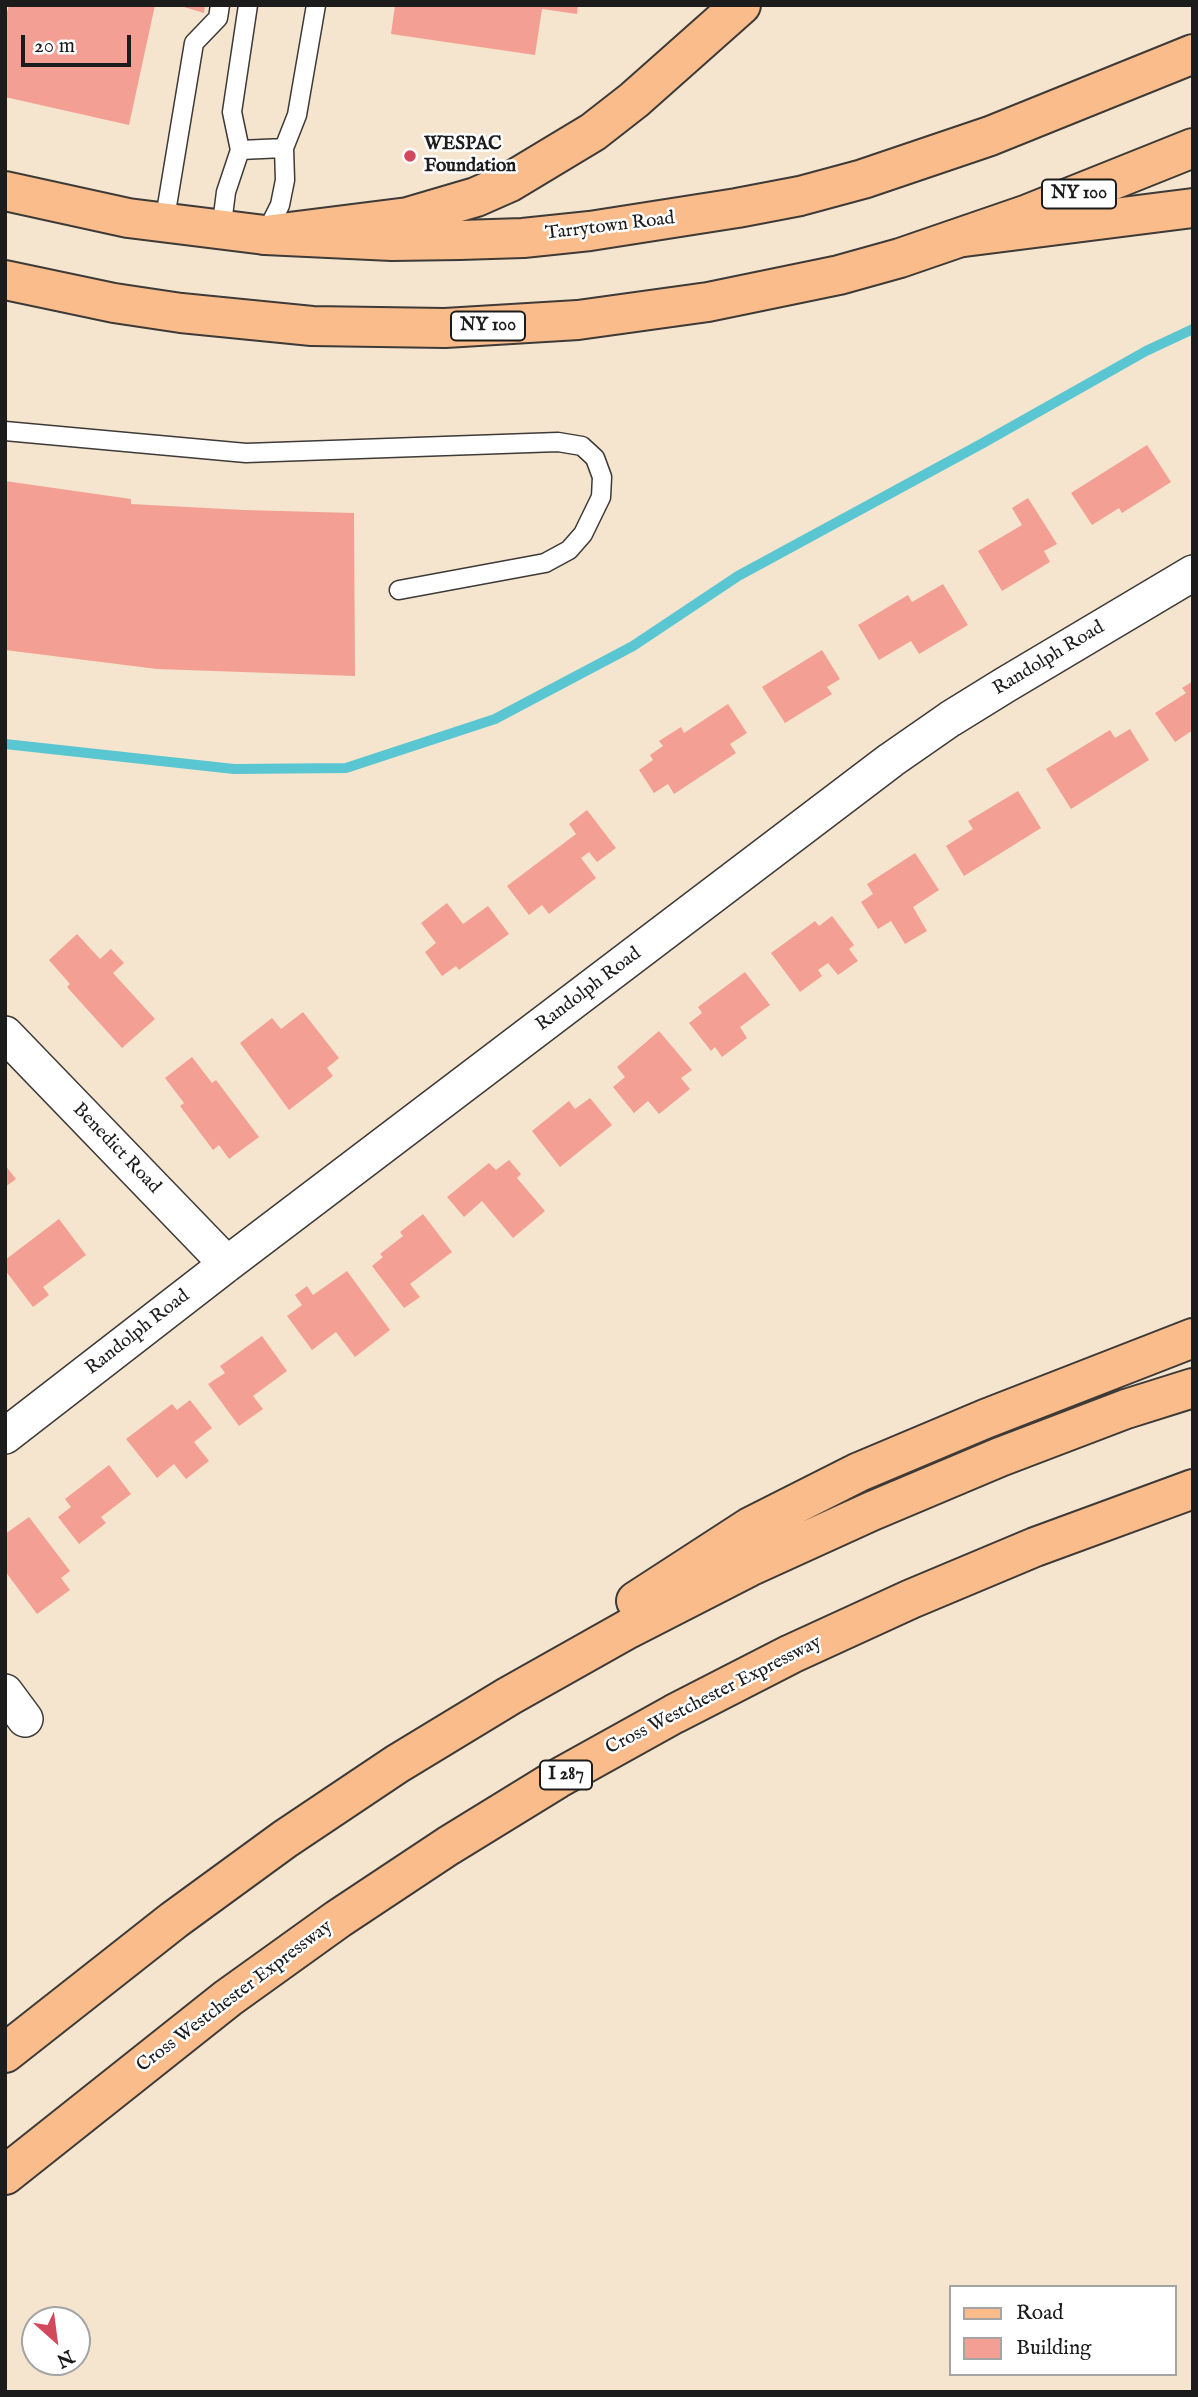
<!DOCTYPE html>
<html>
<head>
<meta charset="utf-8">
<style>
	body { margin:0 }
	#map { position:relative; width:1198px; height:2397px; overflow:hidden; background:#f5e5ce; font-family:"IM FELL English",serif }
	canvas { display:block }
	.frame { position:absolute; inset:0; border:7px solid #1c1c1c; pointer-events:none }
	.legend { position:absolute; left:949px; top:2285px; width:228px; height:91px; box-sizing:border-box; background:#fff; border:2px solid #a4a4a4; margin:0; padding:9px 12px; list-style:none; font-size:21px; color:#1c1c1c }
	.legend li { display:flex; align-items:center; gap:14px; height:35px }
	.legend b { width:35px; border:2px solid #a4a4a4 }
	.north { position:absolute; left:21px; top:2306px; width:70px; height:70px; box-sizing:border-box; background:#fff; border:2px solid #a4a4a4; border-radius:50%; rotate:152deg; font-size:19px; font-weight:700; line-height:28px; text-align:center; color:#1c1c1c }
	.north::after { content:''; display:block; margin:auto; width:24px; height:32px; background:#d1495b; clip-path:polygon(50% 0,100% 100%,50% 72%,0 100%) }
	.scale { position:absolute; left:21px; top:35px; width:110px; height:32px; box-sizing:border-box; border:4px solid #1c1c1c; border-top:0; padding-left:9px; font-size:21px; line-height:24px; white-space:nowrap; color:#1c1c1c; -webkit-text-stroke:5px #fff; paint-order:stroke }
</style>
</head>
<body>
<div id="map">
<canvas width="1198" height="2397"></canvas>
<div class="frame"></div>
<ul class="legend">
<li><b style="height:9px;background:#f9bc8a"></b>Road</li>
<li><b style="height:19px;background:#f39f93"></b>Building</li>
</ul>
<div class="north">N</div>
<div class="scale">20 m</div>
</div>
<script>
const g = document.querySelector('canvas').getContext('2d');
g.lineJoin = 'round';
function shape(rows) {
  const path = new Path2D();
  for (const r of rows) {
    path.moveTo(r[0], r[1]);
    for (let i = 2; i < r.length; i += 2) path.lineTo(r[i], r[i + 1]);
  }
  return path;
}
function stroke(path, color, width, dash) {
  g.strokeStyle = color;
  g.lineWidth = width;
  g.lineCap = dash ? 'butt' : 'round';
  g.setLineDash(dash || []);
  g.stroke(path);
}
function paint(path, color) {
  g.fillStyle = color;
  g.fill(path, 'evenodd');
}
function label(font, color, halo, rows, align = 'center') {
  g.font = font + ' "IM FELL English",serif';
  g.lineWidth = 5;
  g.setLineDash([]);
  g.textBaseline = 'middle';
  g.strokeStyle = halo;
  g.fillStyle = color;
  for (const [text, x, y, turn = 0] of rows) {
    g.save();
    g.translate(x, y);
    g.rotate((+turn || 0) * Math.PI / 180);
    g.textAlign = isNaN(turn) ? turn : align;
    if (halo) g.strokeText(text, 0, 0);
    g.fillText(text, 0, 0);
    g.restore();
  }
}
stroke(shape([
	[5,744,234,769,346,768,495,719,633,646,738,576,983,443,1146,351,1193,329]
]), '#59c6d1', 10);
paint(shape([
	[9,5,155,5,129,125,5,97,5,20],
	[177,5,205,5,204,13],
	[395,5,578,5,577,14,542,9,535,55,391,34],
	[1147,445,1171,482,1122,513,1119,508,1092,525,1071,493],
	[5,481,131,499,131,504,244,510,354,513,355,676,157,669,5,650],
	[1028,498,1057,544,1044,551,1050,562,1002,591,978,551,1022,525,1012,508],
	[943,584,968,625,919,654,911,641,879,660,858,625,908,595,912,602],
	[822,650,840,679,827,687,832,694,785,723,762,687],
	[1193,681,1193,730,1175,742,1155,713,1186,693,1182,688],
	[728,704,747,733,730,744,736,753,674,794,668,784,654,793,639,770,653,760,650,755,663,746,659,741,681,727,684,733],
	[1130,729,1149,760,1071,809,1046,769,1110,730,1115,738],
	[1018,791,1041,828,964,876,946,846,973,829,968,821],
	[587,810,616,848,597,862,589,852,581,858,596,878,549,914,542,905,529,915,507,886,576,834,569,824],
	[915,853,939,890,913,907,927,931,905,944,891,921,878,929,861,902,873,894,867,884],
	[447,903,463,924,488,906,509,934,459,970,456,966,442,976,425,952,436,943,421,923],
	[832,916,854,945,849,949,858,961,838,975,828,963,818,970,822,976,800,992,771,953,815,921,819,926],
	[77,934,100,959,111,949,124,963,113,973,155,1019,122,1048,67,987,70,984,49,960],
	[745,972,770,1005,740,1027,747,1038,722,1057,715,1047,711,1051,689,1023,702,1013,698,1007],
	[303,1012,339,1058,327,1068,333,1076,289,1110,240,1043,272,1018,281,1029],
	[659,1031,692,1070,681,1078,690,1089,659,1114,648,1101,634,1113,613,1087,625,1077,617,1067],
	[192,1057,212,1083,216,1080,259,1137,229,1159,219,1145,213,1150,180,1106,184,1103,165,1078],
	[590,1098,612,1125,560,1167,532,1131,569,1101,575,1109],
	[509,1160,521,1174,517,1178,545,1211,513,1238,482,1201,464,1217,447,1197,489,1163,496,1170],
	[5,1165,16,1179,5,1187],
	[423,1214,452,1252,410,1284,420,1297,404,1308,372,1266,383,1257,380,1254,403,1236,400,1232],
	[59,1219,86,1255,43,1287,49,1295,33,1307,5,1270,5,1260],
	[347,1271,390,1330,355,1357,336,1332,312,1350,287,1316,302,1305,295,1295,307,1286,313,1295],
	[262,1336,287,1371,253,1396,263,1409,239,1426,208,1384,225,1373,220,1366],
	[190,1400,212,1428,194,1442,209,1461,186,1479,174,1464,157,1478,126,1439,172,1404,177,1410],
	[109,1465,131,1494,101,1517,106,1523,79,1544,58,1517,71,1507,65,1499],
	[29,1517,70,1571,61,1578,70,1590,37,1614,5,1571,5,1534]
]), '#f39f93');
const lane = shape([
	[240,150,284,148],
	[164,224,194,43,218,18,220,5],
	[221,231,226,192,240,150,232,112,248,5],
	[265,235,280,205,285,180,284,148,297,115,316,5],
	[5,431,246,453,558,442,582,446,595,458,602,477,601,497,583,534,569,550,545,563,399,590]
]);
const street = shape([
	[5,1034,227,1264],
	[5,1436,227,1264,891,760,950,719,1005,685,1193,573],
	[5,1692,25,1719]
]);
const primary = shape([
	[5,191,128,218,265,235,392,241,460,240,523,238,590,231,737,208,800,196,863,179,990,136,1193,54],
	[5,280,114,303,181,313,312,326,445,328,578,320,708,302,839,275,900,258,1028,214,1193,148]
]);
const highway = shape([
	[265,235,408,217,476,197,510,182,593,132,634,100,741,5],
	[964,237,1193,208],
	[636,1601,750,1527,859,1472,985,1419,1193,1338],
	[5,2053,174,1920,285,1839,397,1764,509,1696,628,1629,749,1567,872,1511,1000,1457,1126,1409,1193,1388],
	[5,2175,228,1998,338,1919,448,1846,557,1779,674,1714,791,1654,911,1599,1035,1547,1193,1489]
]);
stroke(lane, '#3d3a37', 21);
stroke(street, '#3d3a37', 38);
stroke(primary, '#3d3a37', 42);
stroke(highway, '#3d3a37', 42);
stroke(lane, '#fff', 18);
stroke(street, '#fff', 35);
stroke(primary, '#f9bc8a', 38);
stroke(highway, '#f9bc8a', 38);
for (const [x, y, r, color] of [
	[410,156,7,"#d1495b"]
]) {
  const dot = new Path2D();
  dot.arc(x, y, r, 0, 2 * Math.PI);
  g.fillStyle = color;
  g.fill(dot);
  stroke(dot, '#fff', 2.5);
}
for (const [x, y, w] of [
	[1079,194,74],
	[488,326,74],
	[566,1775,52]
]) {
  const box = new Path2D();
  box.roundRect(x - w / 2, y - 14.5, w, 29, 5);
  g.fillStyle = '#fff';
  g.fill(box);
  stroke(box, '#1c1c1c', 2);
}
label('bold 18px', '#1c1c1c', null, [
	["NY 100",1079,194],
	["NY 100",488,326],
	["I 287",566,1775]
]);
label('bold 19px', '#1c1c1c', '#fff', [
	["WESPAC",424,145],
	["Foundation",424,167]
], 'left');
label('19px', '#1c1c1c', '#fff', [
	["Tarrytown Road",610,227,-7],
	["Randolph Road",1049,659,-31],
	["Randolph Road",589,990,-37],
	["Benedict Road",116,1149,46],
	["Randolph Road",138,1333,-38],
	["Cross Westchester Expressway",714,1696,-27],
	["Cross Westchester Expressway",235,1997,-37]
]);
</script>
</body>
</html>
